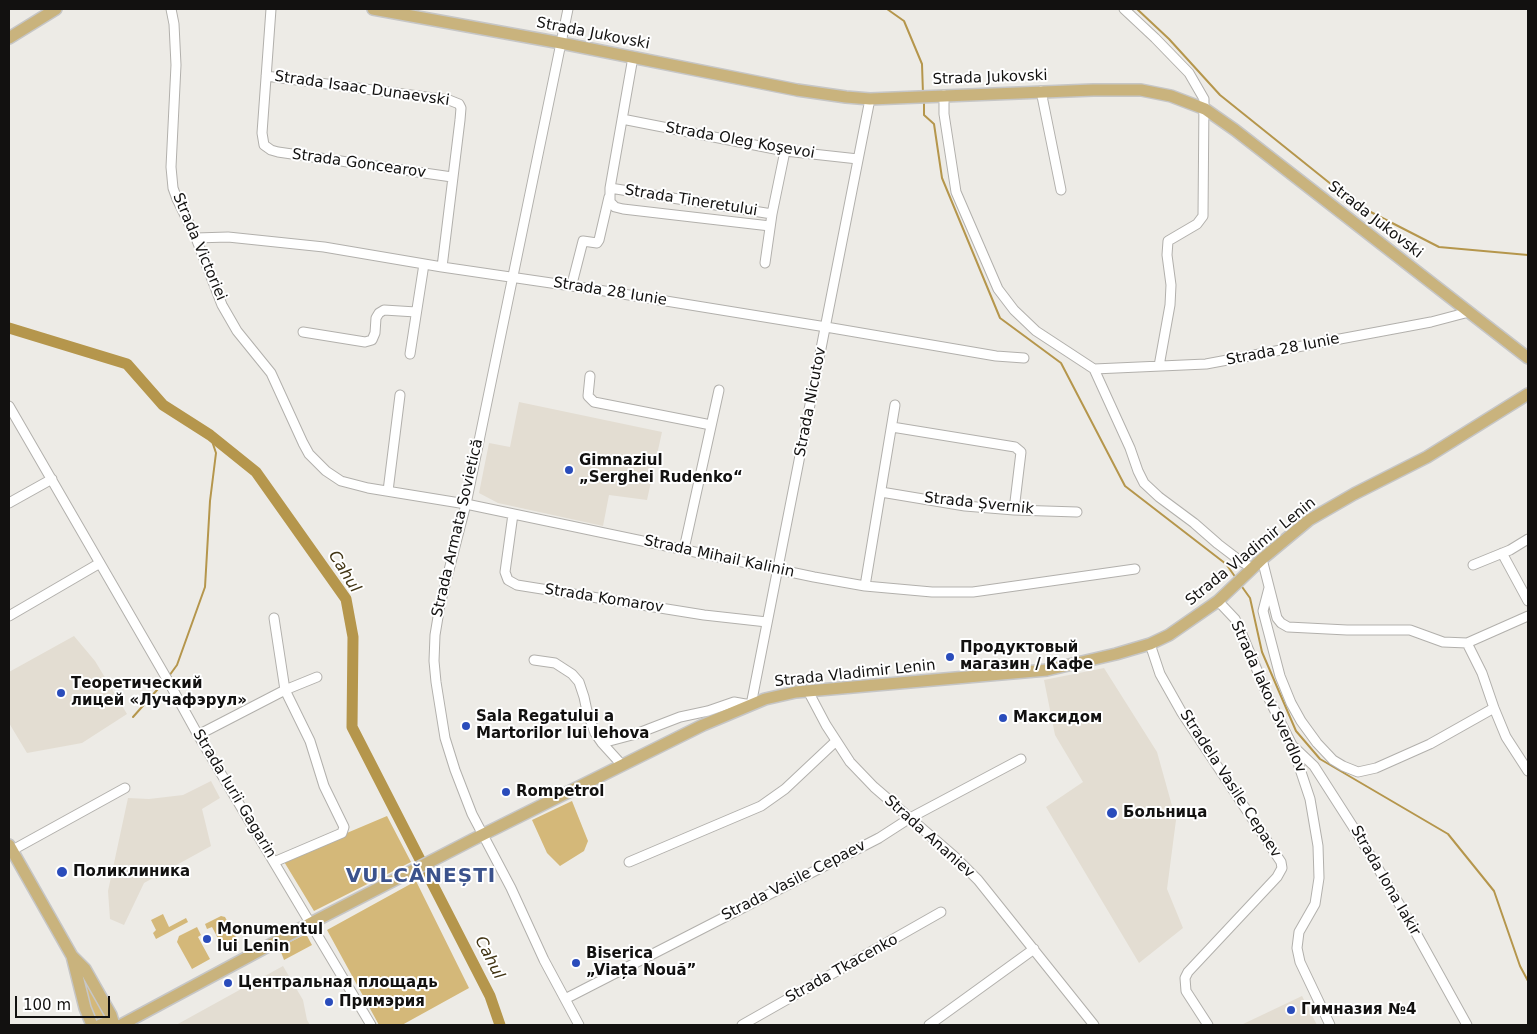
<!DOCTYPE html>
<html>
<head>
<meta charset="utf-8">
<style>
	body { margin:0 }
	#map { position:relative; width:1537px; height:1034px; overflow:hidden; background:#edebe6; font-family:"DejaVu Sans",sans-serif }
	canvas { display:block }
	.frame { position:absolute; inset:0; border:10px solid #121110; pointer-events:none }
	.scale { position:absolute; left:15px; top:996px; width:95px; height:22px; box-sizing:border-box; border:2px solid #121110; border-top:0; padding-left:6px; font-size:15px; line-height:18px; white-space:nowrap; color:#121110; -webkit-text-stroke:4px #fff; paint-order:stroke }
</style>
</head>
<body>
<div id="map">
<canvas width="1537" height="1034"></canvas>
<div class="frame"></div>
<div class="scale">100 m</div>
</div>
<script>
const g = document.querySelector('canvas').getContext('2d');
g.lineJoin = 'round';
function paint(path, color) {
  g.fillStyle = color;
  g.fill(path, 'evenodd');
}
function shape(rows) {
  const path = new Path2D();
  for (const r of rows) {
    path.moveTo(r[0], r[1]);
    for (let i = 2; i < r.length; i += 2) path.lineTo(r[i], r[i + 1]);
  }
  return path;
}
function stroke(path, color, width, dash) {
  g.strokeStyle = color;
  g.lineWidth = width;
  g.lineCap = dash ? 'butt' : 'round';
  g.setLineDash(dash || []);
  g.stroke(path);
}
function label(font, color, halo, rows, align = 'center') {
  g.font = font + ' "DejaVu Sans",sans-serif';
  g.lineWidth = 4;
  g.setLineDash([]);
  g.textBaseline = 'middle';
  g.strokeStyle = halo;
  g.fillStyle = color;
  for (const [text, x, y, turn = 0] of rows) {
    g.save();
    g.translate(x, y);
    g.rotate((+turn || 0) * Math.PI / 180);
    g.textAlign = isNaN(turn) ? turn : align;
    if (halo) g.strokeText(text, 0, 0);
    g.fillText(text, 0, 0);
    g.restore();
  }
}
paint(shape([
	[519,402,662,432,647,500,609,495,603,526,498,503,479,493,489,443,510,447],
	[74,636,95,661,127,714,82,743,27,753,9,723,9,672],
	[1104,668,1157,752,1176,820,1167,889,1183,928,1139,963,1046,807,1083,782,1055,735,1044,680],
	[211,781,220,798,202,809,211,846,144,883,124,925,110,919,108,891,128,798,149,799,183,795],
	[283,966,303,1000,307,1020,310,1025,176,1025],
	[1302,996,1317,1025,1241,1025]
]), '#e3ddd2');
paint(shape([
	[572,801,588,841,584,851,560,866,547,853,532,820],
	[387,816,411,862,314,911,283,860],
	[416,881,469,988,402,1025,379,1025,327,930],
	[163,914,169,927,186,918,188,922,156,939,153,933,156,930,151,920],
	[221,916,225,917,239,943,224,950,212,927,207,929,205,924],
	[197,927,201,935,198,937,210,959,192,969,177,942,179,936],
	[306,934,312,945,284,960,281,952,284,945],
	[79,967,105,1016,93,1023]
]), '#d4b879');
stroke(shape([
	[887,9,904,21,922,64,923,94],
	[1137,9,1169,39,1220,95,1357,205,1439,247,1528,255],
	[924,101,924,115,934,124,942,178,1000,318,1061,363,1125,486,1226,564,1236,578],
	[1240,584,1250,598,1262,652,1296,731,1320,759,1448,834,1494,891,1520,966,1528,981],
	[169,676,177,665,205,587,210,501,216,453,210,435],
	[133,717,165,681]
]), '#b5964c', 2);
stroke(shape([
	[9,328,127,364,163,405,210,435,256,472,346,599,353,637,352,727,490,996,500,1025]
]), '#b5964c', 11);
const minor = shape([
	[171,9,174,24,176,65,171,167,173,188,177,199,196,238,222,305,237,331,271,373,303,443,309,454,326,471,341,481,368,488,466,504,814,577,865,586,932,592,973,592,1135,569],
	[271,9,262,133,264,145,271,150,278,152,452,177],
	[568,9,466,504,440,605,435,635,434,661,436,682,445,738,455,770,472,814,511,888,544,960,579,1025],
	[1124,9,1155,38,1189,73,1204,99,1203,216,1197,224,1168,241,1167,255,1171,285,1170,305,1159,366],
	[633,57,610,188,610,202,615,207,623,209,770,226],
	[266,76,449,100,459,104,461,108,460,120,442,267],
	[1041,91,1061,190],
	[944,95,944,114,956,192,998,289,1014,310,1036,331,1094,369],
	[622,119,785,151,858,159],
	[610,188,772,214],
	[196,238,228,237,324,247,442,267,592,289,826,327,996,356,1024,358],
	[765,263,772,214,785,151],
	[573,280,583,241,597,243,599,240,609,197],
	[303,332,365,342,372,340,375,333,376,318,379,313,384,310,416,312],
	[410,354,424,264],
	[1094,369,1206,364,1431,322,1469,312],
	[1094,369,1130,448,1138,471,1144,483,1159,497,1194,523,1218,544,1239,560,1252,568],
	[590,376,588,396,594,402,711,425],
	[9,406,167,679,198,735,371,1025],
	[892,427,1015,447,1021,452,1014,510],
	[388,491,400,395],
	[881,492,965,506,1014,510,1077,512],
	[9,503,52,479],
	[513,514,505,572,508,580,517,585,704,615,767,622],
	[684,549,719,390],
	[1502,553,1528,601],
	[1262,559,1277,618,1281,623,1288,627,1347,630,1410,630,1443,642,1467,643,1528,616],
	[1473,565,1510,550,1528,539],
	[865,586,895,405],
	[1269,588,1263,611,1280,676,1291,703,1301,721,1317,743,1333,760,1343,766,1358,772,1376,768,1430,744,1494,708],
	[1218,601,1235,619,1239,627,1270,701,1292,745,1310,799,1318,846,1319,878,1315,904,1299,932,1297,948,1300,962,1330,1025],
	[9,616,100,563],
	[1467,643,1482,673,1494,708,1506,737,1528,771],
	[1150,644,1160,674,1182,713,1281,862,1282,868,1277,877,1188,972,1185,978,1186,991,1208,1025],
	[534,660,555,663,572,674,579,682,584,697,587,711,595,733,602,743,622,765],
	[808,691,826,725,850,762,874,787,955,857,978,880,1094,1025],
	[198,735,285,690,317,677],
	[602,743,636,734,680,717,708,711,734,702,751,705,870,99],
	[1294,747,1314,766,1357,833,1411,924,1467,1025],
	[9,852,125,788],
	[274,862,342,833,344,827,324,786,310,741,285,690,274,618],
	[629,862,761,806,785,789,835,742],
	[565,999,879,838,910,818,1021,759],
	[742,1025,941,912],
	[929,1025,1034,949]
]);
const major = shape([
	[373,9,561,43,797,90,846,97,870,99,1093,90,1141,90,1171,96,1205,109,1235,130,1528,358],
	[9,38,56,9],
	[9,845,72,956,85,969,111,1015,114,1025],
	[72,956,85,1008,92,1025],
	[100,1025,105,1023,112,1025],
	[121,1025,311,923,472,840,703,725,765,699,796,692,1047,670,1116,654,1150,644,1169,635,1218,601,1262,559,1309,520,1354,494,1427,457,1528,394]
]);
stroke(minor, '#b2b0ac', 11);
stroke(major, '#c6c6c6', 14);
stroke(minor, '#fff', 9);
stroke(major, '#c9b37d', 11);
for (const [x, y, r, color] of [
	[569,470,5,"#2a4cbb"],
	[950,657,5,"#2a4cbb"],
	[61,693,5,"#2a4cbb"],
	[1003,718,5,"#2a4cbb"],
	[466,726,5,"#2a4cbb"],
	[506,792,5,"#2a4cbb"],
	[1112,813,6,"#2a4cbb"],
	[62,872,6,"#2a4cbb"],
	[207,939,5,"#2a4cbb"],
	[576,963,5,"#2a4cbb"],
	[228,983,5,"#2a4cbb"],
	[329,1002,5,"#2a4cbb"],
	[1291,1010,5,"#2a4cbb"]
]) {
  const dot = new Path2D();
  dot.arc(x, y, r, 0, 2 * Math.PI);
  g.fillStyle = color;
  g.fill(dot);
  stroke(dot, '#fff', 2);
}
label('15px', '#121110', '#fff', [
	["Strada Jukovski",593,34,11],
	["Strada Jukovski",990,78,-2],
	["Strada Isaac Dunaevski",362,89,8],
	["Strada Oleg Koşevoi",740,141,10],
	["Strada Goncearov",359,164,8],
	["Strada Tineretului",691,201,9],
	["Strada Jukovski",1375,220,38],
	["Strada Victoriei",199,247,67],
	["Strada 28 Iunie",610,292,9],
	["Strada 28 Iunie",1283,350,-11],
	["Strada Nicutov",811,402,-79],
	["Strada Șvernik",979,504,6],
	["Strada Armata Sovietică",458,528,-77],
	["Strada Vladimir Lenin",1251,552,-39],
	["Strada Mihail Kalinin",719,557,12],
	["Strada Komarov",604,599,9],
	["Strada Vladimir Lenin",855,674,-6],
	["Strada Iakov Sverdlov",1268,697,66],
	["Stradela Vasile Cepaev",1230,784,57],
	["Strada Iurii Gagarin",234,794,59],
	["Strada Ananiev",929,837,42],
	["Strada Vasile Cepaev",794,881,-27],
	["Strada Iona Iakir",1385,881,60],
	["Strada Tkacenko",842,969,-29]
]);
label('bold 15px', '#121110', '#fff', [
	["Gimnaziul",579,461],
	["„Serghei Rudenko“",579,478],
	["Продуктовый",960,648],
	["магазин / Кафе",960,665],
	["Теоретический",71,684],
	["лицей «Лучафэрул»",71,701],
	["Sala Regatului a",476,717],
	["Martorilor lui Iehova",476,734],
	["Максидом",1013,718],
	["Rompetrol",516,792],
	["Больница",1123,813],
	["Поликлиника",73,872],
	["Monumentul",217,930],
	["lui Lenin",217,947],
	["Biserica",586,954],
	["„Viața Nouă”",586,971],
	["Центральная площадь",238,983],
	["Примэрия",339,1002],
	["Гимназия №4",1301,1010]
], 'left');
label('italic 16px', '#423514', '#fff', [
	["Cahul",344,572,58],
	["Cahul",489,958,63]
]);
g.letterSpacing = '1px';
label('bold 20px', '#3b528c', '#fff', [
	["VULCĂNEȘTI",421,877]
]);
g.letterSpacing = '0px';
</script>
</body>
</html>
